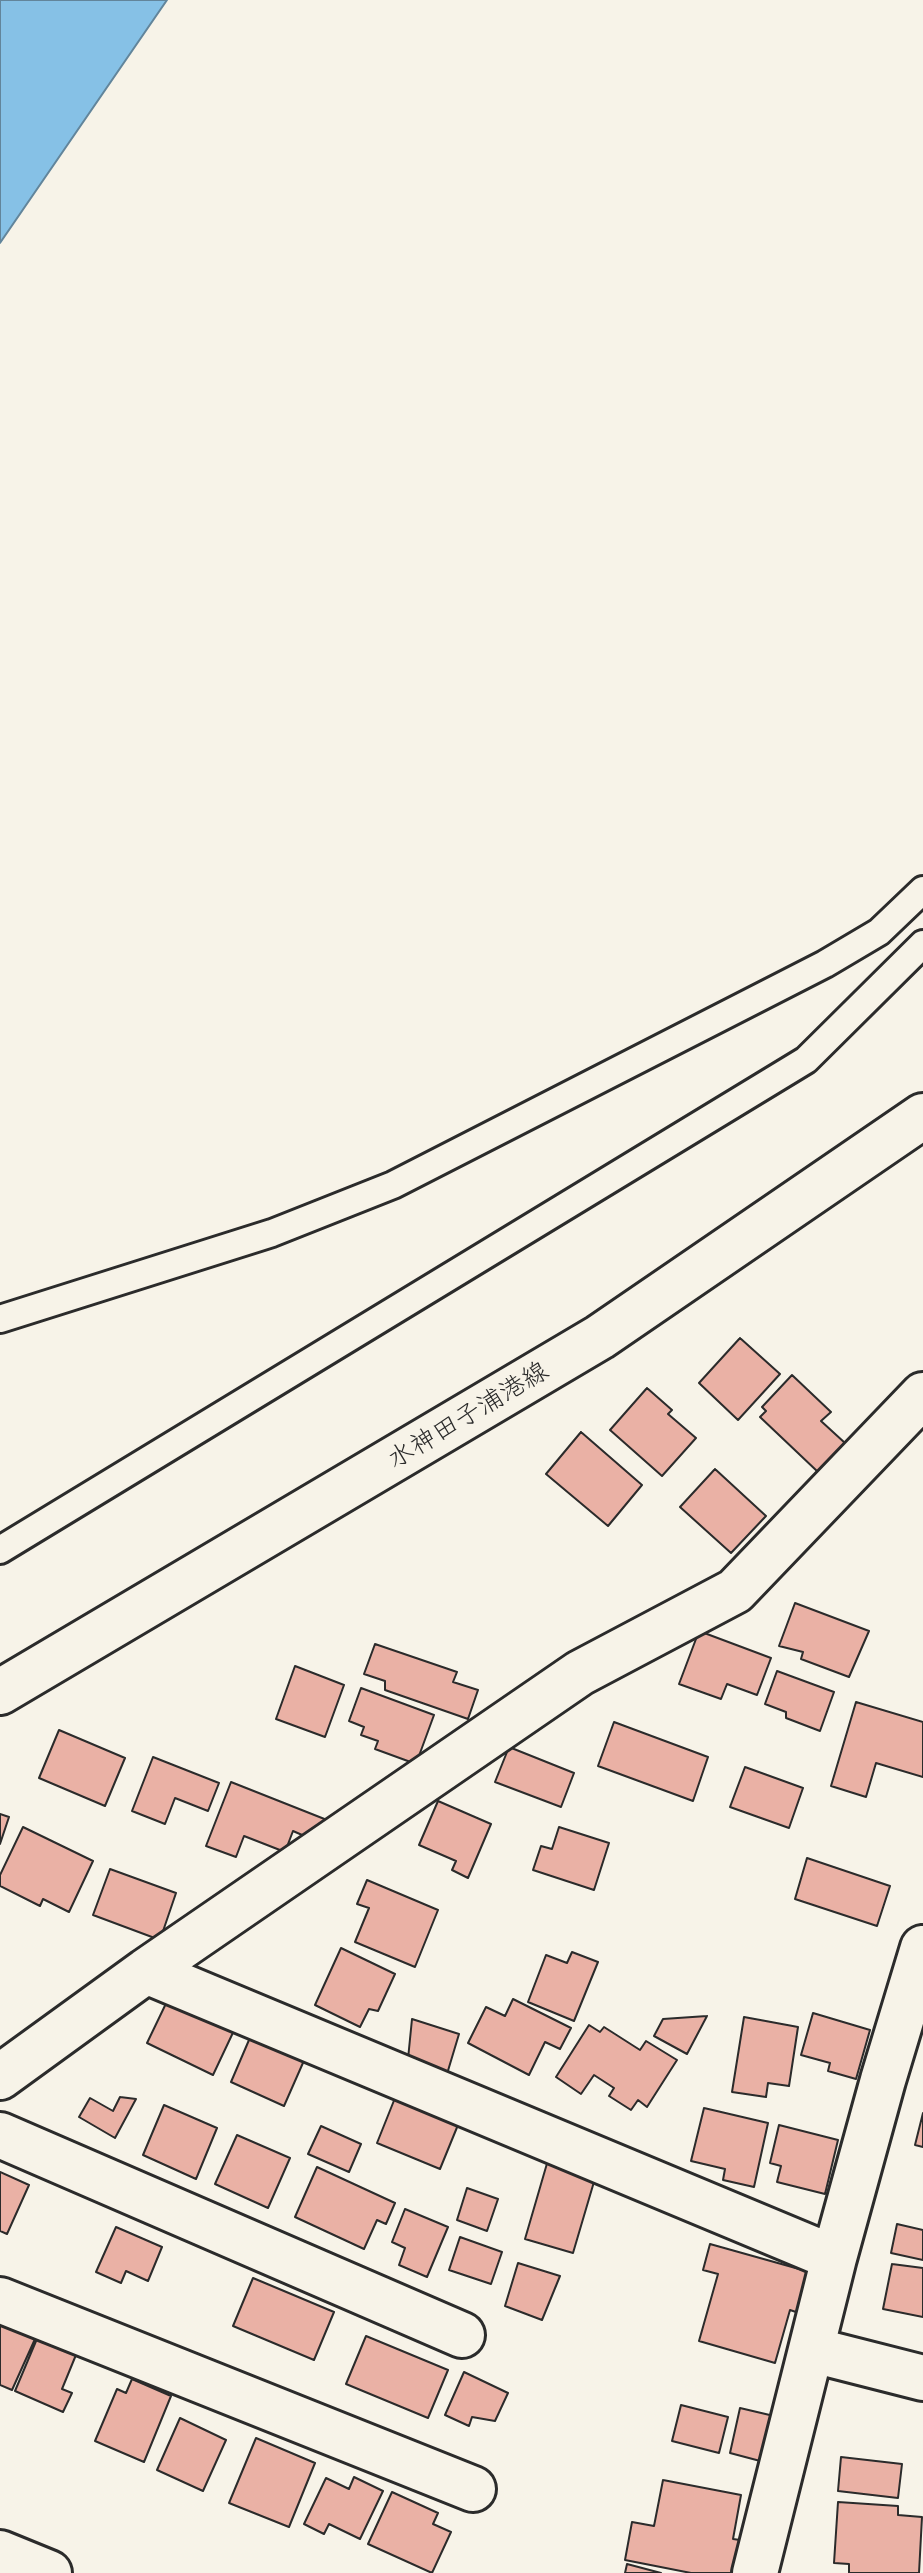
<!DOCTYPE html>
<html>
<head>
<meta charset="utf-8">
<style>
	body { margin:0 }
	canvas { display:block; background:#f7f3e8 }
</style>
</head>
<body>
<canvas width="923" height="2573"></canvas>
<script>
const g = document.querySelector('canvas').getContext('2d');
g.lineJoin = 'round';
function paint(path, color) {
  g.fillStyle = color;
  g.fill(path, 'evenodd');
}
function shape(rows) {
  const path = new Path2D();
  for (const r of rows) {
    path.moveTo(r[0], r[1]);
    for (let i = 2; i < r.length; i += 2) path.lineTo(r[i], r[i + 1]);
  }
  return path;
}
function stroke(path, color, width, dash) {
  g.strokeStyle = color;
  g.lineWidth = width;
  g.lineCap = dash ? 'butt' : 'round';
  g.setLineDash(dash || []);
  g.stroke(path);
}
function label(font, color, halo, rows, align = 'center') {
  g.font = font + ' Mali,"Klee One",sans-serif';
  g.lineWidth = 6;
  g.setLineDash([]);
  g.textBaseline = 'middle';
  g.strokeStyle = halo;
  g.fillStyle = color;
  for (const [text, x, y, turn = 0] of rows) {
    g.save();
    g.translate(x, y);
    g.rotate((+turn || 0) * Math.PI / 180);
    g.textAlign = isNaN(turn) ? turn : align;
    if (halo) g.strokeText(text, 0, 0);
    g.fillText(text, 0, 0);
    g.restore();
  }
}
const water = shape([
	[0,0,167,0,0,243,0,0]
]);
paint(water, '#86c1e6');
stroke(water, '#62859b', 2);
const building = shape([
	[740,1338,780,1374,738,1420,699,1383,740,1338],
	[792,1375,831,1412,821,1421,845,1443,818,1472,760,1417,766,1411,762,1407,792,1375],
	[647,1388,672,1410,668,1414,696,1438,662,1476,610,1430,647,1388],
	[581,1432,642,1485,608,1526,546,1474,581,1432],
	[715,1469,766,1516,731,1553,680,1507,715,1469],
	[795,1603,869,1631,849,1677,801,1659,803,1652,779,1646,795,1603],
	[699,1631,771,1658,757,1695,727,1684,721,1699,679,1684,699,1631],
	[375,1644,457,1672,453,1682,478,1690,468,1719,385,1690,385,1681,364,1674,375,1644],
	[295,1666,344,1685,325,1737,276,1719,295,1666],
	[777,1671,834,1692,820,1731,786,1718,786,1712,765,1704,777,1671],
	[361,1688,434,1715,416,1764,375,1749,378,1741,361,1735,364,1727,349,1721,361,1688],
	[856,1702,923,1722,923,1777,876,1763,866,1797,831,1786,856,1702],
	[614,1722,708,1757,693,1801,598,1766,614,1722],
	[59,1730,125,1758,105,1806,39,1778,59,1730],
	[509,1747,574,1773,561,1807,495,1782,509,1747],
	[153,1757,219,1783,208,1811,175,1798,165,1824,132,1811,153,1757],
	[745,1767,803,1788,789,1828,730,1807,745,1767],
	[231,1782,327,1820,309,1838,293,1831,285,1852,244,1836,236,1857,206,1846,231,1782],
	[438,1801,491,1824,468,1878,452,1870,456,1861,419,1845,438,1801],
	[0,1814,9,1817,0,1844,0,1814],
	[23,1827,93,1861,69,1912,43,1899,40,1906,0,1886,0,1875,23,1827],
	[559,1827,609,1843,594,1890,533,1870,541,1846,552,1849,559,1827],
	[807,1858,890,1886,877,1926,795,1899,807,1858],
	[110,1869,176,1893,160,1940,93,1915,110,1869],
	[367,1880,438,1910,415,1967,355,1942,369,1908,357,1904,367,1880],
	[341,1948,395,1974,378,2011,369,2009,360,2027,315,2005,341,1948],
	[572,1952,598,1962,574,2021,528,2002,546,1955,567,1963,572,1952],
	[172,1991,238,2022,213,2075,147,2043,172,1991],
	[513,1999,571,2028,560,2049,545,2042,529,2075,468,2043,486,2007,505,2016,513,1999],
	[813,2013,870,2030,856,2079,828,2071,830,2063,801,2055,813,2013],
	[707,2016,687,2054,654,2036,663,2019,707,2016],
	[744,2017,798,2027,789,2086,768,2083,766,2097,732,2092,744,2017],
	[412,2019,459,2034,447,2074,408,2059,412,2019],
	[589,2025,600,2032,604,2027,640,2050,646,2041,677,2060,647,2107,638,2100,631,2110,609,2096,614,2088,594,2075,581,2094,556,2077,589,2025],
	[252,2033,306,2056,284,2106,231,2082,252,2033],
	[397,2093,460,2120,440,2169,377,2143,397,2093],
	[120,2097,136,2099,115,2138,79,2117,90,2098,113,2111,120,2097],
	[164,2105,217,2128,196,2179,143,2155,164,2105],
	[704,2108,768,2123,754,2187,723,2180,725,2169,691,2161,704,2108],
	[923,2113,923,2147,915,2145,923,2113],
	[779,2125,838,2140,825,2194,777,2182,781,2166,770,2163,779,2125],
	[321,2126,361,2144,349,2172,308,2154,321,2126],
	[237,2135,290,2158,268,2208,215,2184,237,2135],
	[548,2160,596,2175,573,2253,525,2239,548,2160],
	[317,2167,395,2203,386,2224,377,2220,364,2249,295,2217,317,2167],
	[0,2172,29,2185,7,2234,0,2231,0,2172],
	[467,2188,498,2199,487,2231,457,2220,467,2188],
	[405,2209,448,2227,427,2277,399,2265,405,2248,392,2242,405,2209],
	[897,2224,923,2230,923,2260,891,2253,897,2224],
	[116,2227,162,2247,148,2281,126,2271,121,2283,96,2272,116,2227],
	[460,2237,502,2252,491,2284,449,2270,460,2237],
	[710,2244,817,2274,805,2315,790,2310,775,2363,699,2341,718,2274,703,2270,710,2244],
	[518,2263,560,2276,542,2320,505,2306,518,2263],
	[892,2264,923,2268,923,2317,883,2309,892,2264],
	[253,2278,334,2312,314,2360,233,2326,253,2278],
	[0,2322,35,2339,12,2390,0,2385,0,2322],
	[39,2334,78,2350,62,2389,72,2393,63,2412,15,2391,39,2334],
	[366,2336,448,2370,428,2418,346,2384,366,2336],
	[464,2372,508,2393,495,2421,472,2417,469,2426,445,2415,464,2372],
	[132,2379,171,2396,144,2462,95,2441,117,2389,126,2393,132,2379],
	[681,2405,728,2417,719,2453,672,2441,681,2405],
	[740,2408,774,2416,764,2462,730,2453,740,2408],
	[180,2418,226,2440,203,2491,157,2470,180,2418],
	[256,2438,315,2463,289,2527,229,2503,256,2438],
	[841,2457,902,2464,898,2498,838,2491,841,2457],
	[354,2477,383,2491,360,2539,329,2524,324,2534,304,2524,326,2478,349,2489,354,2477],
	[663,2480,741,2495,733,2539,740,2540,734,2573,691,2573,625,2560,632,2522,654,2526,663,2480],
	[392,2492,438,2513,433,2524,451,2532,432,2573,368,2544,392,2492],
	[838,2502,898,2506,898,2515,922,2517,919,2573,849,2573,849,2564,834,2563,838,2502],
	[627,2564,661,2573,625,2573,627,2564]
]);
paint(building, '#eab1a5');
stroke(building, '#2b2b2b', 2);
const service = shape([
	[0,1319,272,1233,393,1185,825,964,879,932,923,890],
	[0,1550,806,1060,923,944]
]);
const minor = shape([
	[146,1971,834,2258],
	[0,2077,146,1971,580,1673,735,1591,923,1395],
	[0,2135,462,2335],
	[0,2300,473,2489],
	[813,2350,923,2378],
	[0,2553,49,2573],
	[755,2573,834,2258,883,2080,923,1948]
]);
const secondary = shape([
	[0,1692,600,1337,923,1116]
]);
stroke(service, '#2b2b2b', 32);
stroke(minor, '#2b2b2b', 50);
stroke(secondary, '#2b2b2b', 50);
stroke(service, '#f7f3e8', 26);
stroke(minor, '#f7f3e8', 44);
stroke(secondary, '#f7f3e8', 44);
label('26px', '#2b2b2b', '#f7f3e8', [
	["水神田子浦港線",468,1415,-31]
]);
</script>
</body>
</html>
